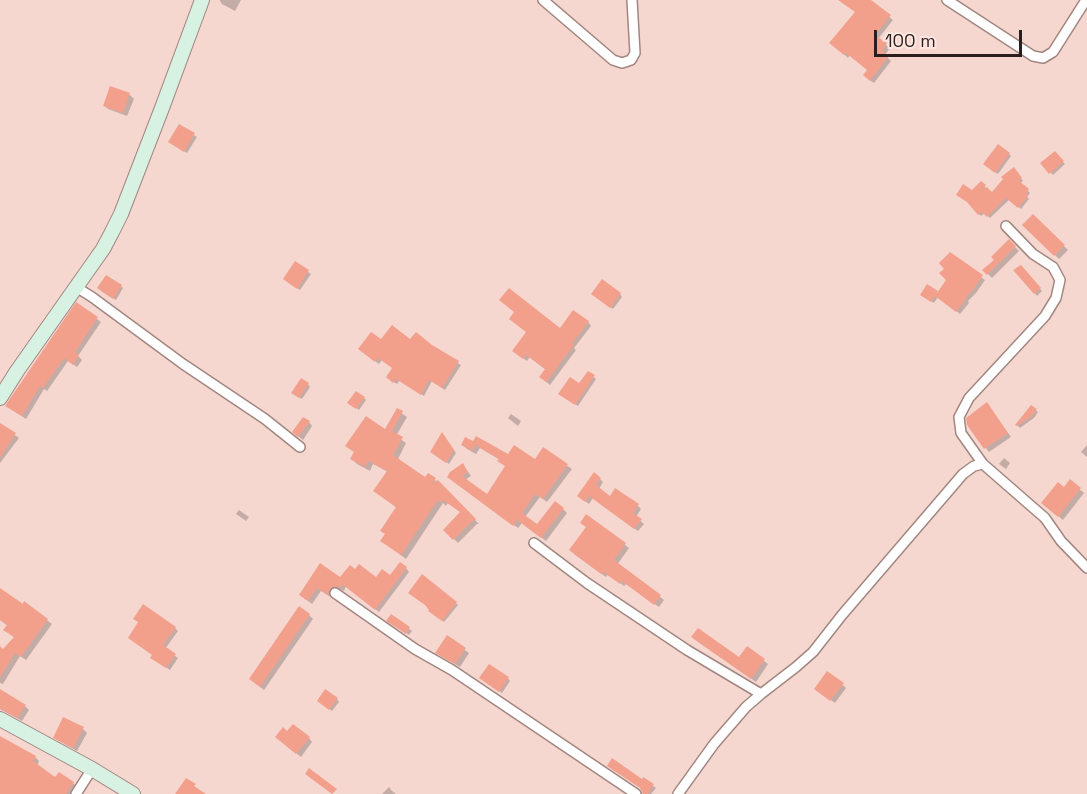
<!DOCTYPE html>
<html>
<head>
<meta charset="utf-8">
<style>
	body { margin:0 }
	#map { position:relative; width:1087px; height:794px; overflow:hidden; background:#f6d7d0; font-family:"Space Grotesk",sans-serif }
	canvas { display:block }
	.scale { position:absolute; left:874px; top:30px; width:148px; height:27px; box-sizing:border-box; border:3px solid #2a1f1c; border-top:0; padding-left:8px; font-size:18px; line-height:21px; white-space:nowrap; color:#2a1f1c; -webkit-text-stroke:4px #ffe6e0; paint-order:stroke }
</style>
</head>
<body>
<div id="map">
<canvas width="1087" height="794"></canvas>
<div class="scale">100 m</div>
</div>
<script>
const g = document.querySelector('canvas').getContext('2d');
g.lineJoin = 'round';
function paint(path, color) {
  g.fillStyle = color;
  g.fill(path, 'evenodd');
}
function shape(rows) {
  const path = new Path2D();
  for (const r of rows) {
    path.moveTo(r[0], r[1]);
    for (let i = 2; i < r.length; i += 2) path.lineTo(r[i], r[i + 1]);
  }
  return path;
}
function stroke(path, color, width, dash) {
  g.strokeStyle = color;
  g.lineWidth = width;
  g.lineCap = dash ? 'butt' : 'round';
  g.setLineDash(dash || []);
  g.stroke(path);
}
paint(shape([
	[220,0,241,0,235,11,222,4,220,1],
	[849,0,869,0,893,20,878,39,890,48,885,55,891,61,874,83,868,79,868,70,850,55,848,58,835,46,856,13],
	[111,88,130,95,134,99,127,116,108,109,104,105],
	[179,126,197,137,187,153,172,144],
	[1054,153,1065,164,1053,175,1042,163],
	[1009,154,1011,156,998,174,987,166],
	[1016,172,1023,181,1020,183,1030,193,1027,197,1029,199,1021,209,1010,199,990,218,985,213,981,216,970,204,972,191,981,183,992,194],
	[1033,216,1068,250,1059,259,1024,225],
	[1009,241,1019,251,992,278,984,270,996,260],
	[950,254,985,280,976,293,968,301,969,303,960,314,938,297,934,303,924,297,937,292,938,294,948,280,946,269],
	[295,263,311,274,300,290,287,281],
	[1020,267,1042,291,1037,296,1016,271],
	[121,286,123,288,116,300,101,291],
	[620,294,622,297,613,309,595,296],
	[77,304,101,322,78,356,82,360,77,367,68,361,47,391,44,389,26,419,6,406],
	[588,322,591,326,574,348,576,350,550,385,544,380,546,370,530,357,527,361,517,354,560,330],
	[381,341,411,341,431,346,461,365,445,390,432,381,424,396,400,380,397,384,390,380,394,369,382,360,379,364,363,352],
	[588,373,596,379,578,406,562,396,580,385],
	[308,384,310,387,302,399,295,395],
	[364,398,366,400,359,410,352,405],
	[1031,407,1038,412,1034,418,1020,428,1017,425],
	[990,408,1011,437,989,452,968,425],
	[397,410,407,417,396,436,406,443,398,459,426,479,429,475,435,480,479,524,477,524,458,543,445,530,462,513,448,503,446,506,443,503,406,559,382,541,386,535,397,508,375,491,388,472,373,464,370,471,357,464,352,459,385,431],
	[511,414,521,421,518,426,508,418],
	[309,422,312,426,303,440,298,436],
	[0,424,19,438,0,463],
	[444,436,456,453,449,464,434,454],
	[466,439,509,456,535,461,543,449,572,469,547,502,540,497,525,517,538,526,563,509,567,513,546,541,522,523,518,528,453,481,463,465,471,476,465,480,487,496,506,467,500,460,480,448,476,454,467,449,463,445],
	[1087,445,1087,457,1081,452],
	[1004,458,1010,463,1006,469,999,464],
	[600,479,603,482,599,489,610,498,638,506,641,509,636,517,644,524,638,531,593,498,589,504,582,499],
	[1070,481,1084,493,1063,520,1047,507],
	[239,510,249,517,246,521,236,514],
	[586,516,629,548,617,565,664,600,659,607,626,584,624,586,608,574,606,577,574,554,587,527],
	[320,565,340,579,376,579,390,577,406,568,409,572,379,612,346,586,344,591,339,589,333,592,332,598,321,591,312,604,304,598],
	[0,595,23,606,25,604,52,624,26,660,20,656,3,684,0,683,0,648,4,651,15,638,10,634,8,626,0,620],
	[456,603,458,605,444,622,432,613],
	[309,615,313,619,264,690,255,683],
	[391,616,412,631,409,635,391,623],
	[140,623,175,628,178,631,165,649,178,658,170,670,155,660],
	[447,637,469,653,460,667,441,656,437,652],
	[697,641,739,660,747,648,768,664,756,682],
	[508,678,510,681,502,693,483,680],
	[843,685,846,688,835,703,820,692],
	[0,698,25,706,29,710,22,721,0,709],
	[337,699,339,702,332,711,321,703],
	[83,729,87,733,77,751,59,741,55,737],
	[288,733,309,738,312,742,301,757,281,741],
	[0,738,35,757,39,761,37,766,55,780,73,783,77,787,72,794,0,794],
	[643,779,656,788,651,794,645,794,642,789,642,781],
	[389,787,391,790,396,794,382,794]
]), '#0003');
paint(shape([
	[838,0,871,0,891,15,875,35,887,43,882,51,889,56,870,81,863,75,867,70,846,53,844,55,829,43,855,12],
	[110,86,130,93,123,113,103,106],
	[179,124,195,133,184,152,168,142],
	[998,144,1010,153,995,173,983,164],
	[1055,151,1064,161,1049,174,1040,163],
	[1014,167,1022,178,1018,180,1029,189,1026,194,1028,196,1018,208,1006,198,987,217,982,212,978,215,967,202,956,195,963,184,972,190,981,181,986,185,982,190,987,187,992,192,1003,179,1001,177],
	[1033,214,1065,245,1054,256,1022,225],
	[1009,239,1016,246,987,275,982,270,994,260,991,257],
	[950,252,983,275,973,290,966,297,966,299,956,312,935,296,946,280,939,273,944,269,939,263],
	[295,261,309,270,297,289,283,279],
	[1021,265,1041,288,1034,294,1013,270],
	[106,275,122,285,113,299,97,288],
	[602,279,621,293,610,308,591,294],
	[927,284,938,291,931,302,920,295],
	[509,288,560,328,573,310,589,321,572,344,574,345,546,382,539,377,545,369,526,355,523,359,512,351,526,332,509,319,514,312,499,300],
	[76,302,98,317,75,352,79,355,73,365,64,358,43,388,40,386,22,416,5,406],
	[392,325,410,339,416,332,432,345,459,361,442,388,429,380,421,395,396,379,393,383,386,377,392,368,378,358,375,362,358,349,371,332,381,339],
	[588,371,595,375,575,405,558,394,570,377,579,383],
	[301,378,309,383,299,398,291,393],
	[356,391,365,397,356,409,347,403],
	[987,402,1008,433,984,449,967,425,966,418],
	[1031,405,1037,409,1032,416,1017,426,1015,425],
	[397,408,403,411,392,431,403,437,393,455,425,477,428,473,436,478,432,484,438,480,476,519,473,522,472,521,453,540,443,530,460,512,443,500,441,503,438,500,401,555,380,541,385,534,380,531,396,507,373,491,387,471,368,461,365,467,350,459,354,452,345,446,366,416,385,429],
	[303,417,310,421,298,437,292,432],
	[0,423,16,433,0,458],
	[442,432,454,450,446,463,430,452],
	[476,436,508,454,514,445,535,459,543,447,568,464,543,499,535,494,522,513,537,524,555,501,564,508,541,538,517,520,513,526,447,477,450,472,463,463,468,472,462,476,487,494,505,466,497,461,499,459,475,445,472,451,461,445,465,437,473,441],
	[594,472,601,478,596,485,610,496,615,488,639,504,633,513,642,519,634,529,589,496,585,502,577,496],
	[1070,479,1081,488,1058,517,1041,503,1058,482,1064,487],
	[586,514,626,543,614,560,661,595,654,605,622,581,620,584,603,572,601,574,569,550,586,527,580,523],
	[400,562,407,567,375,610,342,584,340,588,335,586,330,589,328,592,329,596,317,588,308,601,299,595,320,563,340,577,350,565,355,569,359,564,376,577,382,569,390,575],
	[422,574,457,602,442,621,428,611,429,610,425,605,408,593],
	[0,588,23,604,24,601,48,619,21,657,15,653,0,677,0,646,3,649,14,637,3,630,7,625,0,620],
	[143,604,176,627,163,645,176,654,166,668,150,658,152,655,128,638,138,622,133,619],
	[299,606,310,614,260,687,249,679],
	[391,614,410,627,406,634,386,621],
	[698,628,739,657,747,646,765,659,751,679,691,637],
	[447,635,466,648,455,664,435,653],
	[489,664,509,677,499,692,479,678],
	[827,671,844,683,830,701,814,689],
	[0,689,26,705,17,718,0,709],
	[325,689,338,698,329,710,317,701],
	[63,717,84,727,73,748,53,738],
	[293,724,310,737,296,754,275,737,283,727,287,731],
	[0,736,36,756,33,761,55,777,59,772,74,782,66,794,0,794],
	[612,758,642,779,643,777,654,784,648,794,643,794,640,788,607,766],
	[309,768,337,789,332,794,305,774],
	[186,778,196,784,194,786,206,794,175,794]
]), '#f29f8c');
const minor = shape([
	[543,0,613,60,622,63,631,60,635,53,632,0],
	[947,0,1033,56,1043,58,1053,52,1086,0],
	[76,287,92,297,183,364,265,419,300,447],
	[983,464,961,433,959,417,969,398,1045,316,1056,298,1060,280,1053,267,1033,254,1006,226],
	[534,543,587,583,687,650,761,694],
	[335,593,415,649,452,670,636,794],
	[76,794,92,769],
	[678,794,714,744,746,707,761,694,796,667,813,652,842,615,963,474,974,466,983,464,1045,518,1061,541,1087,568]
]);
const secondary = shape([
	[0,398,17,371,103,249,112,232,121,214,162,108,202,0],
	[0,719,92,769,133,794]
]);
stroke(minor, '#a28680', 12);
stroke(secondary, '#a28680', 16);
stroke(minor, '#fff', 9);
stroke(secondary, '#d7f1e2', 14);
</script>
</body>
</html>
